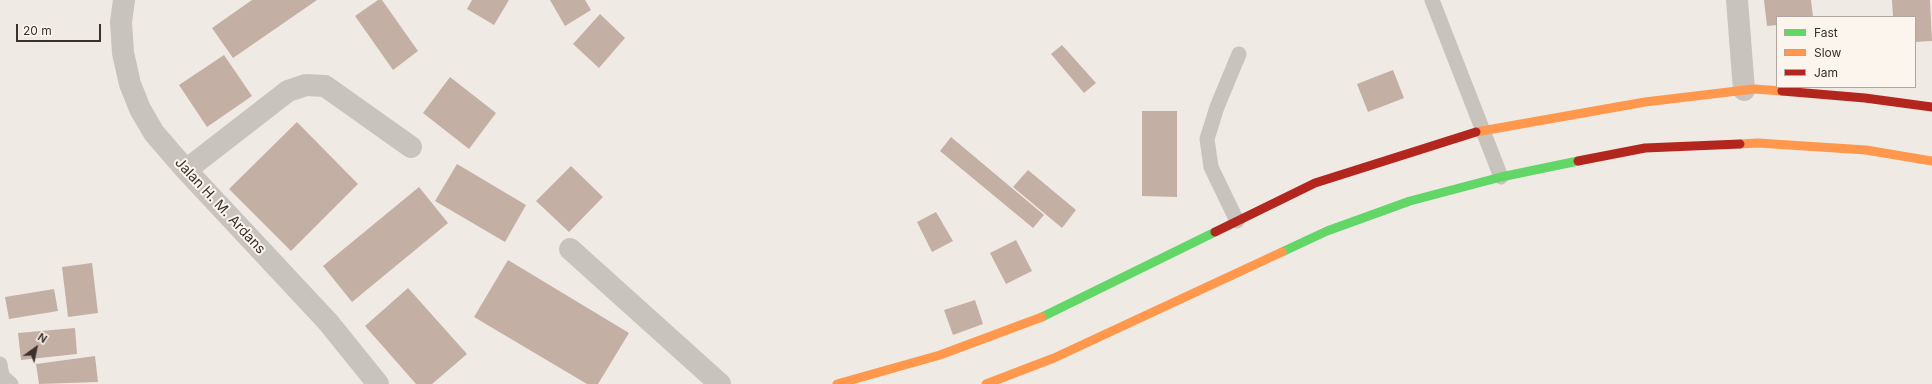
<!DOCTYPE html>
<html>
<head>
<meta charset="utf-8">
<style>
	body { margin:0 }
	#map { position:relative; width:1932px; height:384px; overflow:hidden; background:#f0eae4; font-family:Inter,sans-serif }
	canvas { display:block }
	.legend { position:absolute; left:1776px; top:16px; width:140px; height:72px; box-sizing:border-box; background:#fbf5ed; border:1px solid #aea69f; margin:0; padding:5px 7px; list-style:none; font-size:12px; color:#3b302a }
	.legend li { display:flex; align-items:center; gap:8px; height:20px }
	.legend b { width:20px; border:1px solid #aea69f }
	.north { position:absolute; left:16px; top:328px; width:40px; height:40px; -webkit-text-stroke:3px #fbf5ed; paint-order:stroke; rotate:33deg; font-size:11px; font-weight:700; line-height:16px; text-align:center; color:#3b302a }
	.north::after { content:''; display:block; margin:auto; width:14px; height:18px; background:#3b302a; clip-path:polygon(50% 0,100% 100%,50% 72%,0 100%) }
	.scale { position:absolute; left:16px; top:24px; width:85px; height:18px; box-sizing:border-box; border:2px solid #3b302a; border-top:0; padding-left:5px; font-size:12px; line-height:14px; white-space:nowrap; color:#3b302a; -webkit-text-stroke:3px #fbf5ed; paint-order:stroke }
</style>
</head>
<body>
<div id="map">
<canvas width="1932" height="384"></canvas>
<ul class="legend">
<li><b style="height:5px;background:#63d668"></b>Fast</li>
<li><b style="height:5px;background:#ff974d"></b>Slow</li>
<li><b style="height:5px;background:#b3261e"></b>Jam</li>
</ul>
<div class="north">N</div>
<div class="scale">20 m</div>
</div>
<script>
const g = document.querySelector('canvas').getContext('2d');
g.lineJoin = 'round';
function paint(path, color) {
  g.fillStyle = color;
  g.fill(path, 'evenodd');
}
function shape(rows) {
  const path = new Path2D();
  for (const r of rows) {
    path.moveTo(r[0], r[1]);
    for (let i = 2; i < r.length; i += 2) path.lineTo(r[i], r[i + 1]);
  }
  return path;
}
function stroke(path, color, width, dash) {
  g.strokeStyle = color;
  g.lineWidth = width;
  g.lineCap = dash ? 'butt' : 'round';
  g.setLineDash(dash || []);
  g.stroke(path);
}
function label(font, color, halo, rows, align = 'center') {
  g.font = font + ' Inter,sans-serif';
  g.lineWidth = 4;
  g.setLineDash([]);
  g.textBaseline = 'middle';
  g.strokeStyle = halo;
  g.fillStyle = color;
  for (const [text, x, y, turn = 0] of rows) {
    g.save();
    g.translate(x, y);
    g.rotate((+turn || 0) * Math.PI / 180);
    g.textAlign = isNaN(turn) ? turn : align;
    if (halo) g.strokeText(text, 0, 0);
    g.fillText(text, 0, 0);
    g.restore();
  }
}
paint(shape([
	[252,0,317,0,233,58,212,28],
	[378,0,382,0,418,51,393,70,355,16],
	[472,0,509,0,494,25,467,9],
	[550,0,585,0,591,10,565,26],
	[1764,0,1811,0,1813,17,1777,17,1777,25,1767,26],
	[1892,0,1930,0,1932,41,1915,42,1915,17,1893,17],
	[600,14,625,38,599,68,573,44],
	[1062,45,1096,83,1084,93,1051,54],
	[224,55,252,96,207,127,179,85],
	[1393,70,1404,98,1368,112,1357,84],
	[450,77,496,113,469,149,423,113],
	[1142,111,1177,111,1177,197,1142,196],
	[297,122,358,184,291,251,229,189],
	[951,137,1044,215,1033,228,940,151],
	[457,164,526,205,505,242,435,201],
	[571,166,603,197,569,232,536,201],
	[1028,170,1076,210,1062,228,1013,187],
	[419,187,448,223,352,302,323,266],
	[936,212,953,241,932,252,917,222],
	[1016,240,1032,271,1006,284,990,253],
	[508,260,629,333,598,384,587,384,474,317],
	[92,263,98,313,68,317,62,267],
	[408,288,467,354,432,384,416,384,365,326],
	[54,289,58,311,9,319,5,297],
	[975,300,983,324,953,335,944,310],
	[75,328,77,354,21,360,18,333],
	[95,356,98,382,39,384,36,364]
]), '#c4afa5');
stroke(shape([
	[1432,0,1501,177],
	[1237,221,1211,167,1207,139,1217,107,1239,54],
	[0,364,2,376,11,384]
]), '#c9c3bd', 15);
stroke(shape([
	[124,0,121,22,123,53,130,84,140,109,154,133,186,170,328,322,378,384],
	[1737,0,1744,90],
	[186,170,288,91,306,85,325,86,411,147],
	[570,249,720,384]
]), '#c9c3bd', 22);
stroke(shape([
	[1282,252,1327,231,1410,201,1501,177,1578,161],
	[1042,317,1215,232]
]), '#63d668', 9);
stroke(shape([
	[1476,132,1645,102,1754,89,1782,91],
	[1740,144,1758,143,1866,150,1932,161],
	[837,384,940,355,1042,317],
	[986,384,1054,358,1282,252]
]), '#ff974d', 9);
stroke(shape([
	[1782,91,1865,98,1932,107],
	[1578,161,1645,148,1740,144],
	[1215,232,1315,183,1476,132]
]), '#b3261e', 9);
label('14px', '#3b302a', '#fbf5ed', [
	["Jalan H. M. Ardans",220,206,47]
]);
</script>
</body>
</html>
